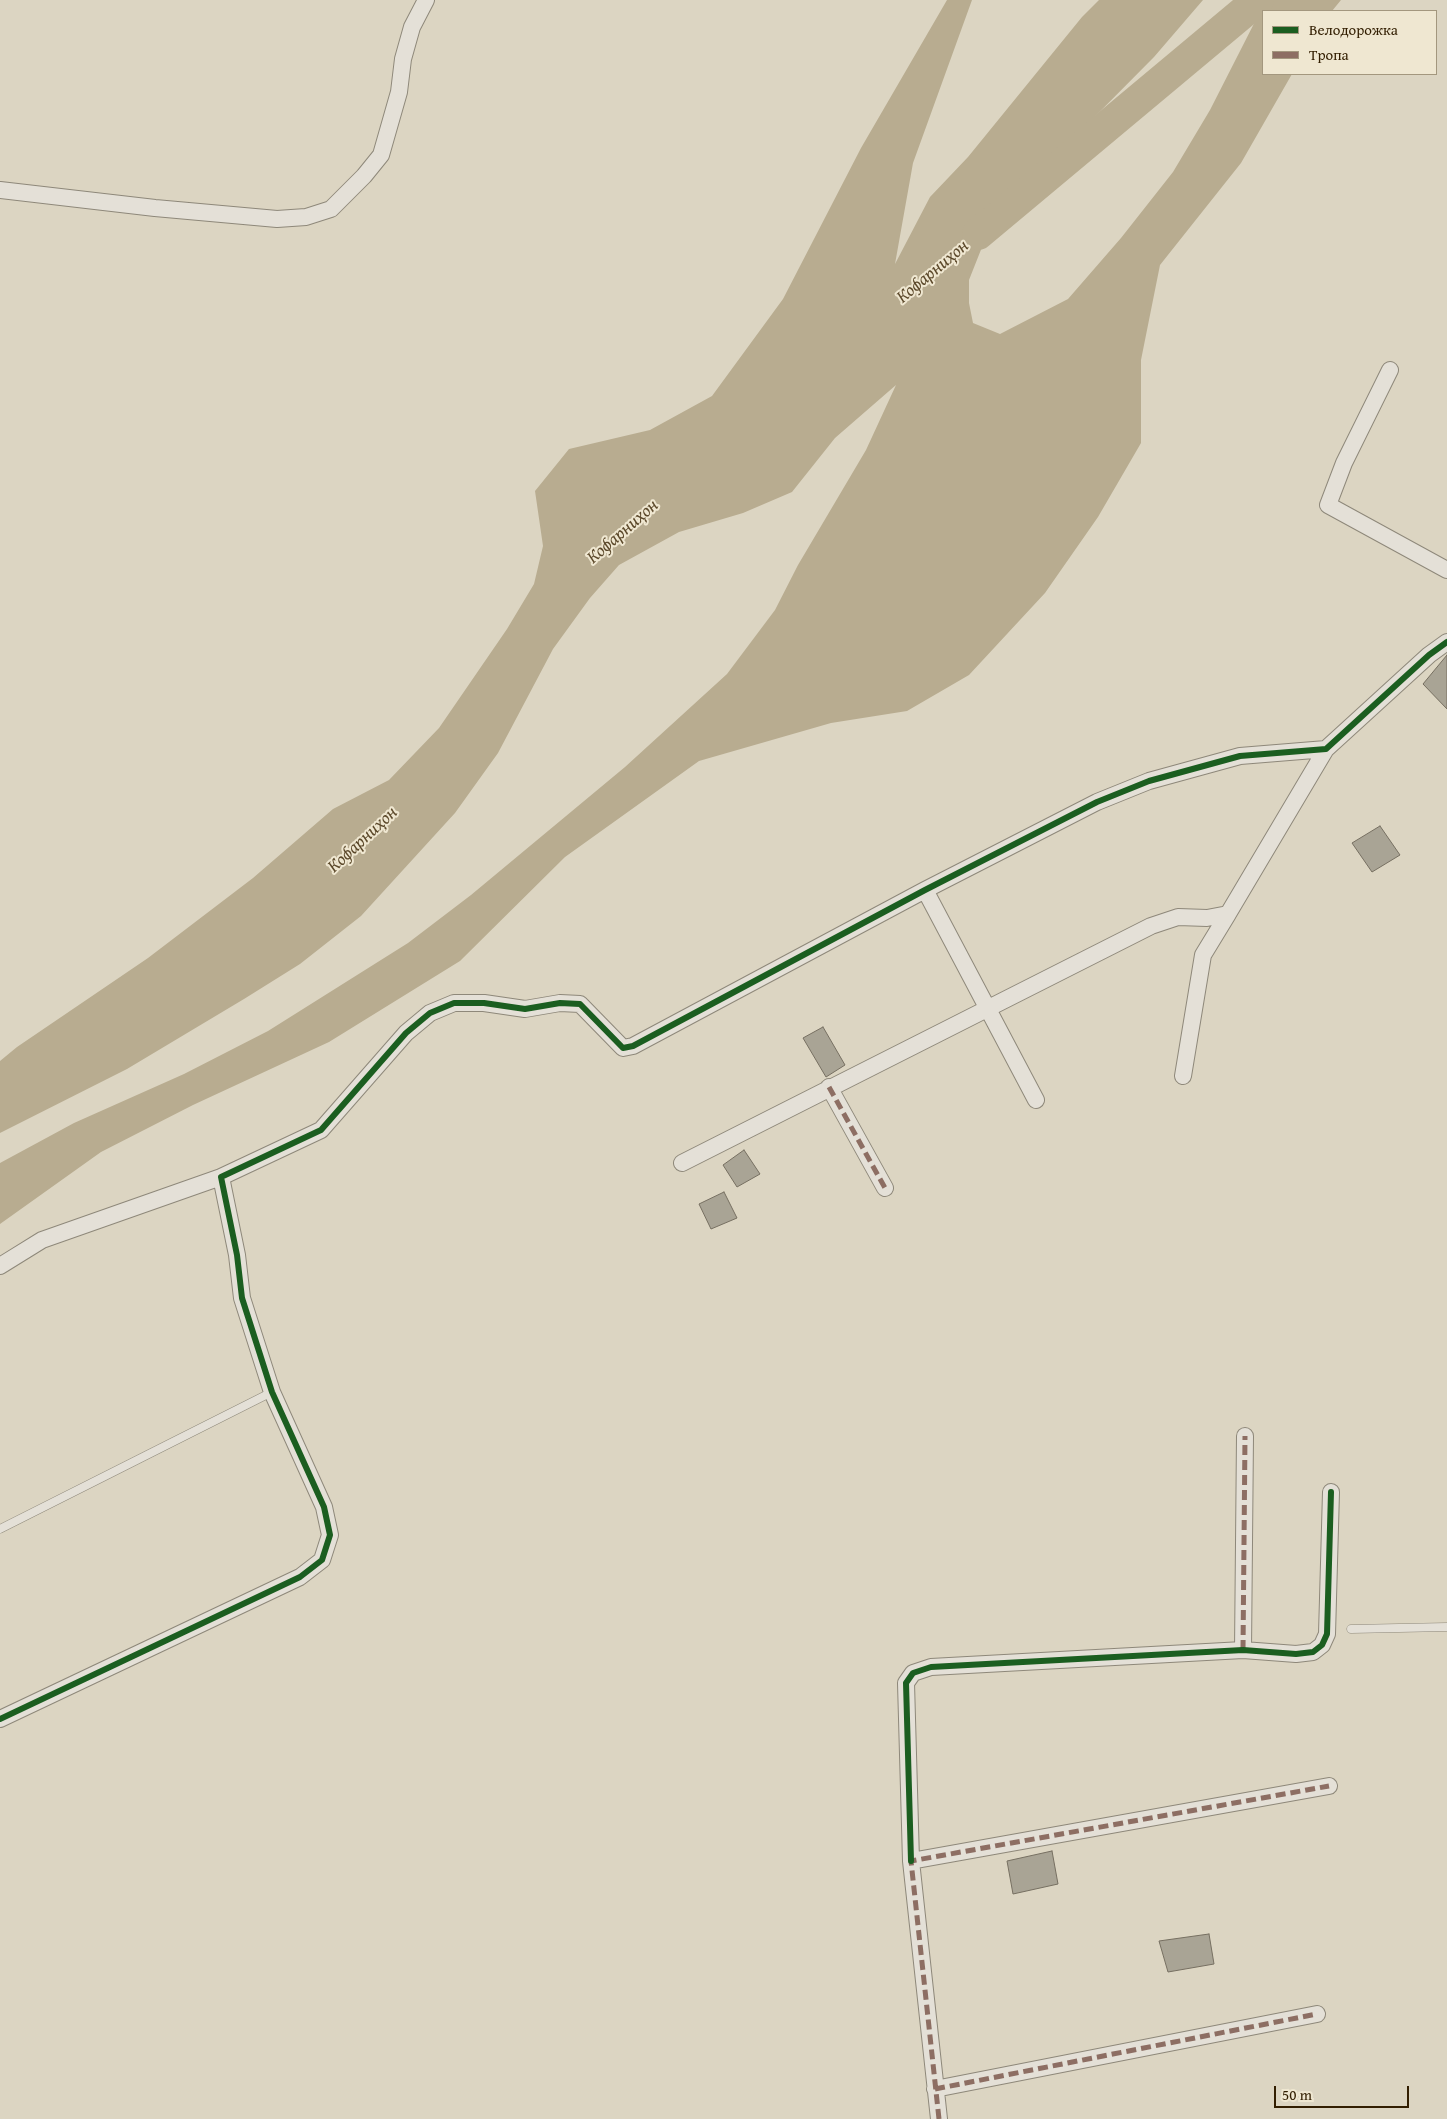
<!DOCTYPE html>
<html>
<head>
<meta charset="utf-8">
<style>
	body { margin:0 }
	#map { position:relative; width:1447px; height:2119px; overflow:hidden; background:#dcd5c2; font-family:"Gentium Book Plus",serif }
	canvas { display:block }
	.legend { position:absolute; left:1262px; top:10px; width:175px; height:65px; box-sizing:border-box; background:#efe7d1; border:1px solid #a3977e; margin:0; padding:6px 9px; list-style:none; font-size:15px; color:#321e01 }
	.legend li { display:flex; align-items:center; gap:10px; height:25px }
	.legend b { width:25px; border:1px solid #a3977e }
	.scale { position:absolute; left:1274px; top:2086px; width:135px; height:22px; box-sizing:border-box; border:2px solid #321e01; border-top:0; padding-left:6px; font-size:15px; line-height:18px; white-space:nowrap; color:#321e01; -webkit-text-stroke:4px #efe7d1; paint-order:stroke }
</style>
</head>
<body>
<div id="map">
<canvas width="1447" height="2119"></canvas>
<ul class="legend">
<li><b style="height:6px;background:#1b5e20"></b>Велодорожка</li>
<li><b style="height:6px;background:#8d6e63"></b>Тропа</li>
</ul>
<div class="scale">50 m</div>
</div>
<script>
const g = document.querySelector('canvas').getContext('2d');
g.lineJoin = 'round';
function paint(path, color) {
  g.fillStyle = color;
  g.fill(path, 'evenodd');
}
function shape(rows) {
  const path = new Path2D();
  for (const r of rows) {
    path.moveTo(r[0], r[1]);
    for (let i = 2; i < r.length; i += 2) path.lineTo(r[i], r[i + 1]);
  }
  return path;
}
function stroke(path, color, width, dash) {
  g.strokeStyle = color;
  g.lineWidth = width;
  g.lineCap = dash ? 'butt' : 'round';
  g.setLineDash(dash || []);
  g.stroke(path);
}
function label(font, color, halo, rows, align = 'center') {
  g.font = font + ' "Gentium Book Plus",serif';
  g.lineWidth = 4;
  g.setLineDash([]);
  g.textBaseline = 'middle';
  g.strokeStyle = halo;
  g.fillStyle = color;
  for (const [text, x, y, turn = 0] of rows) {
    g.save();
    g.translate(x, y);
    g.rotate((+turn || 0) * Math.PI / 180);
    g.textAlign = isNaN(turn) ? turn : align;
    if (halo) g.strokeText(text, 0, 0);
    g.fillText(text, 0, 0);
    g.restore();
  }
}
paint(shape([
	[947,0,972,0,913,163,895,264,930,197,968,157,1082,17,1099,0,1203,0,1154,57,1041,171,986,237,969,280,969,303,973,323,1000,334,1068,299,1121,238,1173,172,1210,110,1266,0,1341,0,1332,11,1263,11,1263,74,1292,74,1241,163,1160,265,1141,360,1141,443,1098,517,1045,593,969,675,907,711,831,723,699,761,565,857,460,961,329,1042,193,1105,101,1152,0,1224,0,1163,74,1123,184,1074,268,1031,408,943,471,895,554,826,625,767,727,674,775,610,798,565,866,450,896,385,835,438,792,492,743,513,679,532,619,565,590,598,553,649,498,753,455,813,361,916,300,964,244,999,127,1069,0,1133,0,1061,17,1047,148,958,253,878,333,809,389,780,439,728,507,629,534,584,543,546,535,491,569,449,650,430,712,396,783,299,861,148]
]), '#b8ac90');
stroke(shape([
	[978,234,1258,0]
]), '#b8ac90', 32);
const building = shape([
	[1447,655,1447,709,1423,684,1447,655],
	[1380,826,1400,855,1372,872,1352,843,1380,826],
	[823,1027,845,1065,826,1077,803,1038,823,1027],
	[744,1150,760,1174,737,1187,723,1165,744,1150],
	[724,1192,737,1218,711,1229,699,1204,724,1192],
	[1052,1851,1058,1884,1013,1894,1007,1861,1052,1851],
	[1209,1934,1214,1964,1168,1972,1159,1941,1209,1934]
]);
paint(building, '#a9a495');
stroke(building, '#766f61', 1);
const lane = shape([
	[0,1529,272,1392],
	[1351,1629,1447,1627]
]);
const street = shape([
	[0,190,155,208,277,219,306,217,331,209,364,176,381,155,399,92,403,59,412,27,426,0],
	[1390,370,1344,463,1328,505,1447,570],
	[925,890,1036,1100],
	[1183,1076,1203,955,1228,914],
	[829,1087,885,1188],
	[682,1163,1151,926,1178,917,1207,918,1228,914,1326,749],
	[0,1266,42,1240,221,1177],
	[1243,1650,1245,1436],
	[0,1719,300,1577,322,1560,330,1535,324,1507,272,1392,242,1298,237,1255,221,1177,321,1130,406,1033,430,1013,454,1003,484,1003,525,1009,560,1003,580,1004,623,1048,633,1046,925,890,1097,802,1149,781,1240,756,1326,749,1429,655,1447,642],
	[911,1861,906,1683,913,1673,931,1667,1243,1650,1296,1654,1313,1652,1322,1645,1327,1634,1331,1492],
	[935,2089,1317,2014],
	[939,2119,911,1861,1329,1786]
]);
stroke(lane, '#8e887a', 9);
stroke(street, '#8e887a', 18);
stroke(lane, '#e4e0d7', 8);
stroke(street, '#e4e0d7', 16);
stroke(shape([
	[829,1087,885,1188],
	[1243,1650,1245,1436],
	[935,2089,1317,2014],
	[939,2119,911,1861,1329,1786]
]), '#8d6e63', 5, [10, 5]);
stroke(shape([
	[0,1719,300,1577,322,1560,330,1535,324,1507,272,1392,242,1298,237,1255,221,1177,321,1130,406,1033,430,1013,454,1003,484,1003,525,1009,560,1003,580,1004,623,1048,633,1046,925,890,1097,802,1149,781,1240,756,1326,749,1429,655,1447,642],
	[911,1861,906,1683,913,1673,931,1667,1243,1650,1296,1654,1313,1652,1322,1645,1327,1634,1331,1492]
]), '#1b5e20', 6);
label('italic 18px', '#5c492b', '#efe7d1', [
	["Кофарниҳон",933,272,-40],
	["Кофарниҳон",623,532,-41],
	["Кофарниҳон",363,840,-43]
]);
</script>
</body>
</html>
